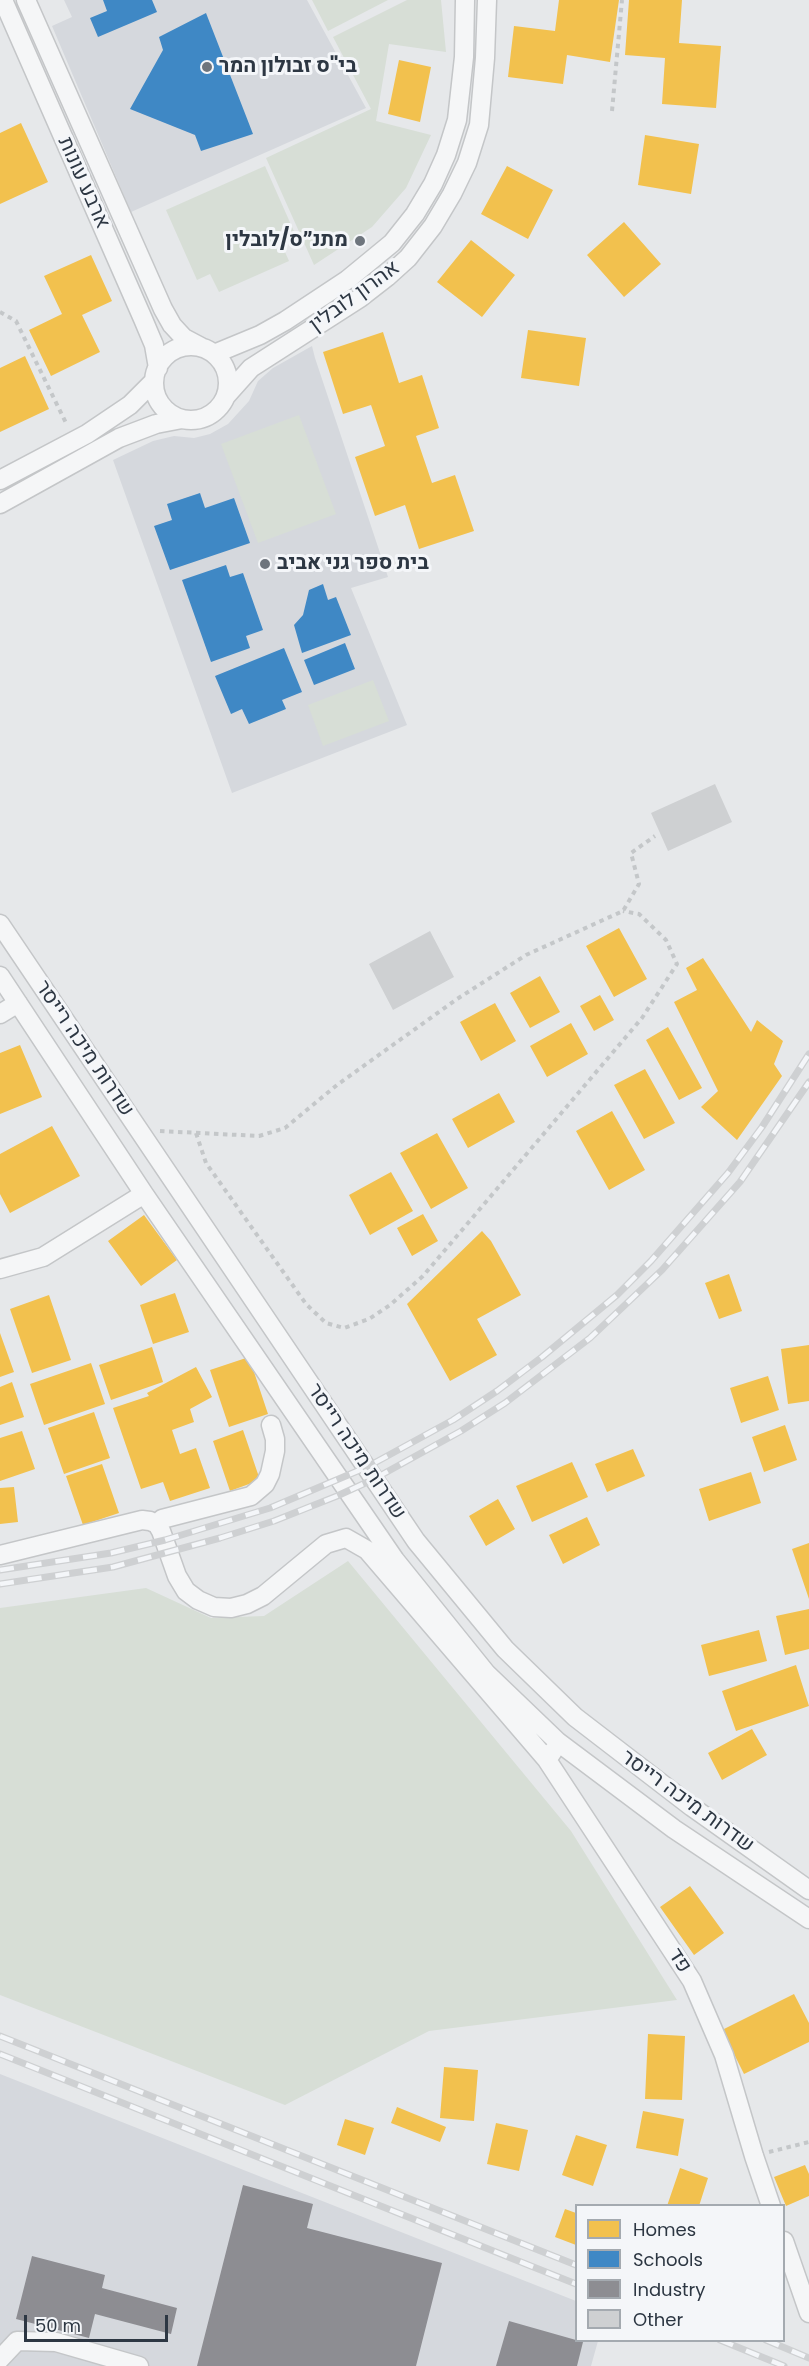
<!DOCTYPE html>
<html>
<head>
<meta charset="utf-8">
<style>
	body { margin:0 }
	#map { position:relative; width:809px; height:2366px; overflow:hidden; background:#e6e8ea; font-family:Poppins,sans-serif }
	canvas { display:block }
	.legend { position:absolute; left:575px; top:2204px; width:210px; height:138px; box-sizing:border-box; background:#f4f6f9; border:2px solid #a4aab0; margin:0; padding:8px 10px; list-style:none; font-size:18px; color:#2d3743 }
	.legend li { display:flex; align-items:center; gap:12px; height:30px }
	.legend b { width:30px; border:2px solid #a4aab0 }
	.scale { position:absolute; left:24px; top:2315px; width:144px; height:27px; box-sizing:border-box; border:3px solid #2d3743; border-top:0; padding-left:8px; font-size:18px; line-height:21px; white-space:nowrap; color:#2d3743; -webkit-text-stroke:4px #f4f6f9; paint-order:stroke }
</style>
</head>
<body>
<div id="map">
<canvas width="809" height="2366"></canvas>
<ul class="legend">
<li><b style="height:16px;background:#f2c14e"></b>Homes</li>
<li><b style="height:16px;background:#3f88c5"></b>Schools</li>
<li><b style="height:16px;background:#8d8d92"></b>Industry</li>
<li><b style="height:16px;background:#ced0d2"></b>Other</li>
</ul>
<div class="scale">50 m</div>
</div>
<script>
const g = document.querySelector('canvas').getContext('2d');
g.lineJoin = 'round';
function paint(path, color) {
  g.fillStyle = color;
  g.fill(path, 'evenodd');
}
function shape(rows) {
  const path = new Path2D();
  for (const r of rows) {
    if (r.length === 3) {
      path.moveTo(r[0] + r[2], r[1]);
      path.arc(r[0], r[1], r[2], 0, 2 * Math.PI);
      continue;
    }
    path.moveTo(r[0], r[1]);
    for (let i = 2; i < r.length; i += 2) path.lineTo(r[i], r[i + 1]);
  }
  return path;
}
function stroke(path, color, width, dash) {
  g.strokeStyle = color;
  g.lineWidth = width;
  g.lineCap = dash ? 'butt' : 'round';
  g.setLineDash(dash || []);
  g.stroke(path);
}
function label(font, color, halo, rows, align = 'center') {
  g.font = font + ' Poppins,Heebo,sans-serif';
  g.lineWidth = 6;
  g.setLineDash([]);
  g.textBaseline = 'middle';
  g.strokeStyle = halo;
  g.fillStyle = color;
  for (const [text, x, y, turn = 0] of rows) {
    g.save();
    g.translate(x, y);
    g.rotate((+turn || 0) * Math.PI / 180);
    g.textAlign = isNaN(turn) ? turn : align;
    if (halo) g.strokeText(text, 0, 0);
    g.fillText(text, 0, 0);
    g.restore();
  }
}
paint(shape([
	[64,0,307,0,366,108,131,212,52,26,72,17],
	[312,346,315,358,388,577,351,588,407,725,232,793,113,460,153,441,174,436,194,438,210,434,228,424,249,401,258,381,273,368],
	[0,2074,576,2301,576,2340,598,2341,591,2366,0,2366]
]), '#d5d8dd');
paint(shape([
	[312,0,388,0,328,31],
	[407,0,441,0,446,52,389,44,376,121,431,135,406,188,372,227,314,265,266,158,371,109,333,37],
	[265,166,296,236,281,243,289,261,219,292,210,274,197,280,166,210],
	[299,415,336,514,258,543,221,444],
	[373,680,389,721,323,746,308,705],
	[348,1561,571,1831,677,2000,429,2031,285,2105,0,1995,0,1608,146,1588,211,1618,264,1616]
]), '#d7ded6');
paint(shape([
	[559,0,619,0,610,62,567,55,563,84,508,77,514,26,555,31],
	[629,0,682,0,679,43,721,46,716,108,662,104,665,58,625,55],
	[399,60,431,67,420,122,388,114],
	[21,123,48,182,0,204,0,133],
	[645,135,699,144,691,194,638,185],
	[507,166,553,190,528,239,481,214],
	[624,222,661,264,624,297,587,255],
	[471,240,515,275,482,317,437,282],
	[91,255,112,301,82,315,100,352,51,376,29,330,62,314,44,276],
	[528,330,586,338,579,386,521,378],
	[383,332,399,383,422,375,439,428,416,436,432,483,455,475,474,531,419,549,405,505,375,516,355,457,385,446,371,405,343,414,323,352],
	[25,356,49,409,0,432,0,368],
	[619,928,647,979,614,997,586,946],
	[703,958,751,1032,757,1020,783,1041,774,1064,782,1076,737,1140,701,1107,718,1091,674,1002,697,990,686,968],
	[540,976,560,1012,530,1028,510,993],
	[600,995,614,1020,594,1031,580,1006],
	[495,1003,516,1041,481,1061,460,1022],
	[571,1023,588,1054,547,1077,530,1046],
	[668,1027,702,1088,679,1100,646,1040],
	[20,1045,42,1097,0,1114,0,1053],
	[645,1069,675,1123,644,1139,614,1085],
	[499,1093,515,1122,468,1148,452,1119],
	[612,1111,645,1170,609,1190,576,1131],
	[52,1126,80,1176,10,1213,0,1194,0,1154],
	[437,1133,468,1188,431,1209,400,1153],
	[391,1172,413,1211,370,1235,349,1195],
	[423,1214,438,1241,412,1256,397,1228],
	[144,1215,177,1260,141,1286,108,1241],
	[482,1231,491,1241,521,1295,477,1319,497,1355,450,1381,407,1304],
	[729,1274,742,1311,719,1319,705,1283],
	[175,1293,189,1332,153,1344,140,1305],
	[49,1295,71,1360,32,1373,10,1309],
	[0,1333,14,1372,0,1377],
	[809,1345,809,1401,788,1404,781,1349],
	[152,1347,163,1382,111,1400,99,1365],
	[249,1357,268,1414,229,1427,210,1370],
	[91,1363,105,1404,44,1425,30,1384],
	[196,1367,212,1397,190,1409,194,1422,172,1430,180,1454,196,1448,210,1488,170,1501,163,1482,141,1489,113,1408,149,1396,147,1393],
	[768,1376,779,1410,741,1423,730,1388],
	[12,1382,24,1417,0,1425,0,1387],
	[94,1412,110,1458,64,1474,48,1428],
	[785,1425,797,1460,764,1472,752,1437],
	[243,1430,260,1480,230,1491,213,1441],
	[22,1431,35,1469,0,1481,0,1438],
	[633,1449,645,1476,607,1492,595,1464],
	[572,1462,588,1497,532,1522,516,1486],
	[102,1464,119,1513,83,1525,66,1476],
	[751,1472,761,1503,709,1521,699,1489],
	[14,1487,18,1522,0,1524,0,1488],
	[498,1499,515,1529,486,1546,469,1516],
	[587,1517,600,1545,563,1564,549,1535],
	[809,1543,809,1599,792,1549],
	[809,1609,809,1649,785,1655,776,1616],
	[759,1630,767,1661,709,1676,701,1645],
	[796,1665,809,1706,736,1731,722,1691],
	[752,1729,767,1755,722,1780,708,1753],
	[690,1886,724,1933,694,1955,660,1907],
	[794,1994,809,2023,809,2042,744,2074,722,2030],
	[648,2034,685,2036,682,2100,645,2099],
	[444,2067,478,2070,474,2121,440,2118],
	[397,2107,446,2127,440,2142,391,2123],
	[643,2111,684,2119,678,2156,636,2148],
	[345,2119,374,2128,365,2155,337,2145],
	[496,2123,528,2130,519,2171,487,2164],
	[576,2135,607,2145,593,2186,562,2175],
	[805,2165,809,2174,809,2196,786,2206,774,2177],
	[680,2168,708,2178,699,2206,667,2206],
	[565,2209,576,2213,576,2245,555,2237]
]), '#f2c14e');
paint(shape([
	[103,0,152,0,157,12,98,37,90,18,107,11],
	[206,13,253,134,201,151,195,135,130,109,163,50,159,37],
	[200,493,205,508,234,498,250,543,170,570,154,526,172,520,167,504],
	[226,565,230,577,243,573,263,630,246,636,250,648,211,662,182,580],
	[323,584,328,600,336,597,351,635,302,653,294,625,303,615,309,590],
	[345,643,355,669,314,685,304,660],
	[284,648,302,692,282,700,286,709,249,724,242,709,231,714,215,676]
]), '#3f88c5');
paint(shape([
	[243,2185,313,2204,307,2228,442,2263,416,2366,197,2366],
	[32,2256,105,2275,102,2288,177,2308,171,2334,95,2314,89,2338,16,2319],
	[509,2321,583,2342,577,2366,496,2366]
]), '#8d8d92');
paint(shape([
	[715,784,732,822,668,851,651,813],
	[430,931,454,977,393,1010,369,964]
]), '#ced0d2');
const minor = shape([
	[3,0,143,319,154,345,158,368],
	[26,0,163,309,172,325,184,338,201,347],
	[191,383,37],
	[214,354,260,335,285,321,347,280,392,243,415,214,433,184,446,155,457,120,464,57,465,0],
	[226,396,251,368,360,298,387,277,408,258,433,226,452,194,467,163,479,125,485,58,487,0],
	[0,480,87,434,130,405,154,381],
	[0,504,119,438,156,424,182,419],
	[0,924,416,1541,505,1649,575,1717,692,1807,809,1890],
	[0,976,144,1194,395,1560,486,1673,558,1742,674,1829,809,1919],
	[0,1014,18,1003],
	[0,1269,43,1257,144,1194],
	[157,1524,162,1519,251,1496,265,1484,270,1474,275,1451,275,1439,271,1425],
	[0,1555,142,1520,150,1521,157,1524,161,1531,177,1576,186,1591,198,1600,214,1607,231,1608,247,1604,263,1596,326,1544,346,1538,367,1550,547,1760],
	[553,1751,547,1760,692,1981,724,2055,754,2156,771,2206],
	[784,2241,809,2313],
	[0,2359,17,2341,56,2342,139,2366]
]);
stroke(minor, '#c4c6c8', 21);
stroke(shape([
	[612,111,622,0],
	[0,312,16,321,67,425],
	[160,1131,259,1136,285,1128,337,1085,457,999,526,955,623,911,639,884,631,853,655,836],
	[196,1133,206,1163,306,1304,326,1323,344,1328,369,1319,390,1305,423,1276,642,1018,677,964,666,940,639,914,623,911],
	[769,2152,809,2142]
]), '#c4c7c9', 4, [4.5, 4.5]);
stroke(minor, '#f5f6f7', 18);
const rail = shape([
	[0,1570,111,1553,165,1540,270,1508,367,1467,453,1420,497,1391,542,1357,617,1295,651,1261,728,1173,762,1127,809,1054],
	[0,1584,113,1567,220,1538,274,1521,337,1496,374,1479,461,1431,505,1403,590,1338,662,1270,740,1182,809,1082],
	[0,2036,576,2265],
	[0,2054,576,2284],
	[720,2340,784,2366],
	[766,2340,809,2358]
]);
stroke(rail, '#ced0d2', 7);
stroke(rail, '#f4f6f9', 4.5, [14]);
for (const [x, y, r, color] of [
	[207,67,6,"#6e757d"],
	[360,241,6,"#6e757d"],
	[265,564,6,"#6e757d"]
]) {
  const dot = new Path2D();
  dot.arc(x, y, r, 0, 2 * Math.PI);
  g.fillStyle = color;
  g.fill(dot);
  stroke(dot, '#f4f6f9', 2);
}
label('bold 21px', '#2d3743', '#f4f6f9', [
	["בי\"ס זבולון המר",219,67],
	["מתנ״ס/לובלין",348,241,"right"],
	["בית ספר גני אביב",277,564]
], 'left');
label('21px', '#2d3743', '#f4f6f9', [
	["ארבע עונות",83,183,66],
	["אהרון לובלין",355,297,-36],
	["שדרות מיכה רייסר",84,1049,56],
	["שדרות מיכה רייסר",356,1452,56],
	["שדרות מיכה רייסר",687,1802,36],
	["פד",679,1961,57]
]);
</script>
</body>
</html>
